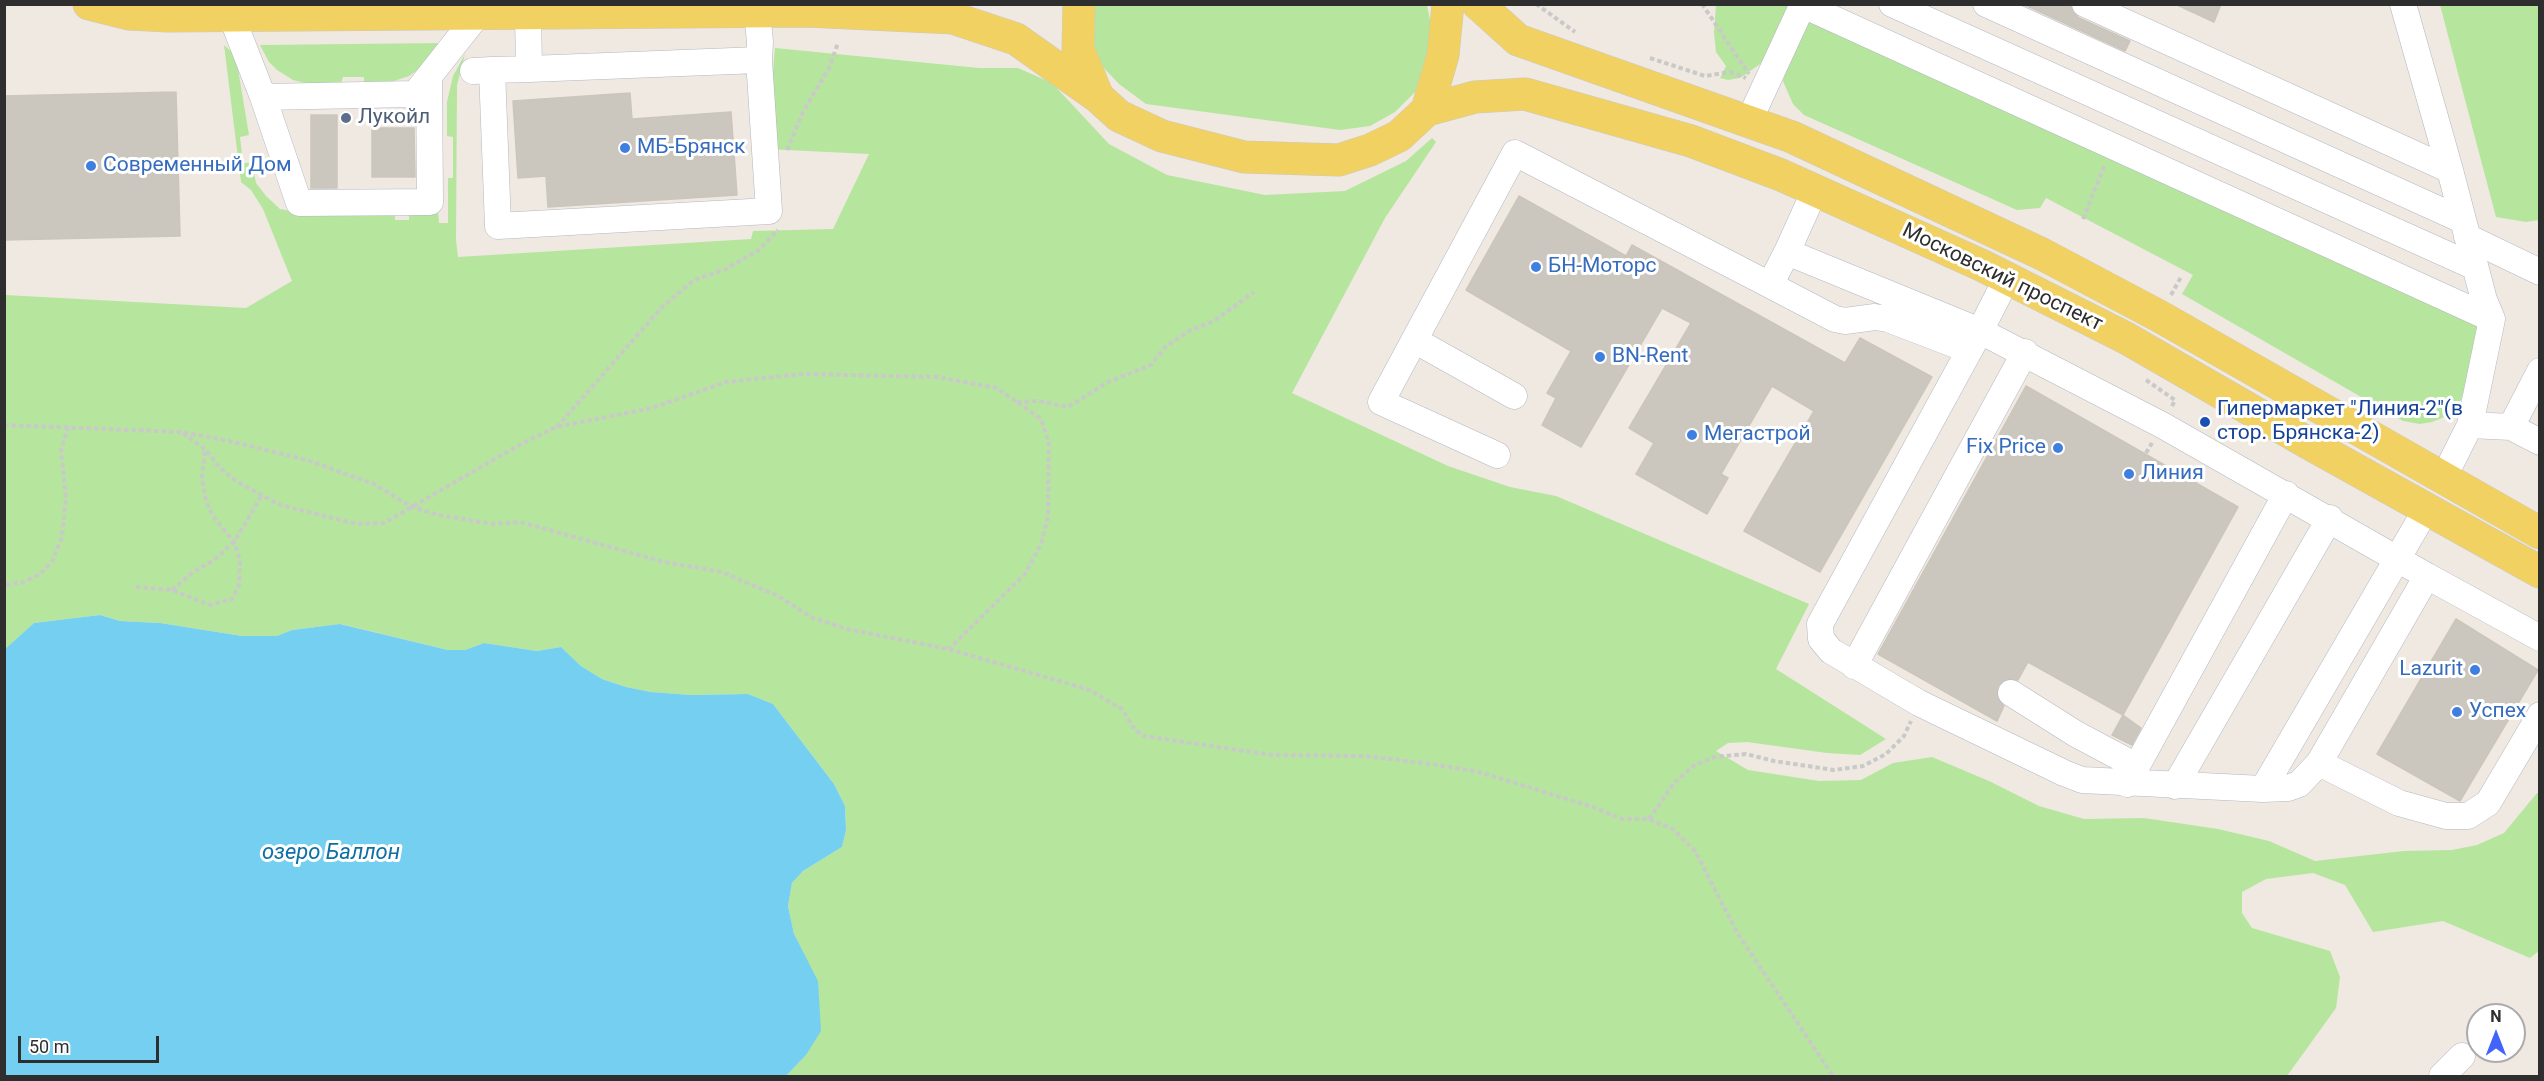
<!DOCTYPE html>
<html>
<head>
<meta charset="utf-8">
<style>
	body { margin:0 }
	#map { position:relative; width:2544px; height:1081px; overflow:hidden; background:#efe9e1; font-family:Roboto,sans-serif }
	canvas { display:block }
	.frame { position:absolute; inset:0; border:6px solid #2e2e2e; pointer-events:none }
	.north { position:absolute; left:2466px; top:1003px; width:60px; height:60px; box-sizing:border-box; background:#fff; border:2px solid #ababab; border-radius:50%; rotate:0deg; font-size:16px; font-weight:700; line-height:24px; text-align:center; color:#2e2e2e }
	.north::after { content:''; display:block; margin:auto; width:21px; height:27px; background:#4264fb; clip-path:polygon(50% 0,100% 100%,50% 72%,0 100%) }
	.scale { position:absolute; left:18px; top:1036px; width:141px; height:27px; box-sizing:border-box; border:3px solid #2e2e2e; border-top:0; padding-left:8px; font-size:18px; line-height:21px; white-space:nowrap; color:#2e2e2e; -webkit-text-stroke:4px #fff; paint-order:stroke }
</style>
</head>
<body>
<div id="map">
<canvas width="2544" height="1081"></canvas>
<div class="frame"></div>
<div class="north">N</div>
<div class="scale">50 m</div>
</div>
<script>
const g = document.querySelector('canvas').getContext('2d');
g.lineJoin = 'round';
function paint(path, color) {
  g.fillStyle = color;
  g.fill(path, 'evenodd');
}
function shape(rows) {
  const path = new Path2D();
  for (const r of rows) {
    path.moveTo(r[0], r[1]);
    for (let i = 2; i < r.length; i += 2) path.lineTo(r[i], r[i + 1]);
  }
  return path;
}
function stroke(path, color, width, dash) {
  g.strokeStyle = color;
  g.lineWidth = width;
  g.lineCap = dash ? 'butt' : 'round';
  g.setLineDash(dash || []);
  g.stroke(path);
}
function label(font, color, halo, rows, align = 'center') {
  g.font = font + ' Roboto,sans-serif';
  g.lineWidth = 6;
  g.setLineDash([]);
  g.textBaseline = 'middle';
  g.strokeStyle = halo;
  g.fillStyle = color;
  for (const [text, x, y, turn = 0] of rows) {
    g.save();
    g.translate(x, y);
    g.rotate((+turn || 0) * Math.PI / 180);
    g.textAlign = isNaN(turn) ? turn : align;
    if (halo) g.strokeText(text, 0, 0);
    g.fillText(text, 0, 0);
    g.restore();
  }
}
paint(shape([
	[1084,5,1427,5,1433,36,1429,65,1416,91,1395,112,1370,126,1340,130,1146,104,1119,84,1098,62,1085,33],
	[1716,5,1789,5,1766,60,1740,78,1728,80,1720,78,1726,66,1716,52,1714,33],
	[2440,5,2539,5,2539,220,2526,222,2496,217],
	[1806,16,2482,328,2461,400,2447,416,2432,422,2420,424,2403,421,2182,294,2193,275,2046,198,2040,208,2017,210,1804,115,1793,104,1783,81,1785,70],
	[443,43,424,65,409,76,391,82,364,83,364,77,343,77,341,83,309,84,293,80,277,70,269,62,260,45],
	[224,45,233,53,237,63,249,135,240,137,243,163,252,163,256,183,266,196,280,209,301,213,395,210,395,220,409,220,409,211,438,211,439,223,448,223,448,178,453,178,453,137,447,136,447,102,453,76,465,54,457,85,456,240,458,257,751,239,753,231,833,229,869,154,766,149,775,48,979,68,1018,68,1052,83,1109,144,1167,175,1265,195,1345,191,1406,161,1432,138,1436,142,1385,218,1292,393,1448,466,1510,487,1556,496,1809,604,1776,669,1886,739,1860,755,1827,753,1747,742,1728,743,1716,751,1748,770,1819,781,1861,780,1893,763,1932,757,1989,781,2039,806,2084,819,2144,818,2218,829,2269,841,2315,861,2404,851,2452,850,2477,845,2504,833,2537,793,2539,793,2539,951,2530,958,2443,921,2373,932,2345,885,2313,873,2266,879,2242,892,2242,913,2252,928,2330,951,2340,977,2336,1008,2287,1076,786,1076,806,1055,803,954,794,934,788,906,792,883,803,871,842,847,846,830,845,806,834,784,773,704,748,694,691,695,651,692,626,687,602,679,581,666,561,647,537,651,484,643,465,650,448,650,341,624,292,630,277,636,242,636,160,623,120,621,100,615,34,623,5,649,5,295,246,308,292,281,263,209,251,190,241,182]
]), '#b6e59e');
paint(shape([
	[100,615,120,621,160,623,242,636,277,636,292,630,340,624,448,650,465,650,484,643,537,651,561,647,581,666,602,679,626,687,651,692,691,695,748,694,773,704,834,784,845,806,846,830,842,847,803,871,792,883,788,906,794,934,818,981,821,1031,806,1055,786,1076,5,1076,5,649,34,623]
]), '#75cff0');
const building = shape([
	[2023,4,2070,4,2073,12,2079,18,2130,41,2125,51,2023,4],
	[2175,4,2221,4,2214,22,2175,4],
	[176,92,180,236,4,240,4,96,176,92],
	[630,93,632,119,731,112,737,195,548,207,546,176,518,178,513,101,630,93],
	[311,115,337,115,337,188,311,188,311,115],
	[372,128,414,128,415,177,372,177,372,128],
	[1519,196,1626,256,1632,245,1845,363,1860,338,1932,377,1820,572,1744,531,1814,411,1772,386,1721,474,1728,478,1707,514,1636,474,1654,443,1629,428,1691,323,1662,308,1581,447,1542,425,1556,398,1547,393,1571,351,1466,290,1519,196],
	[2026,386,2238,507,2123,715,2028,662,2018,680,2005,680,1998,686,1998,699,2004,706,1997,721,1878,654,2026,386],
	[2456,619,2538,670,2460,801,2377,754,2456,619],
	[2123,715,2141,728,2132,745,2112,735,2123,715]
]);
paint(building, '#cbc7bf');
stroke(building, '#cbc5ba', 1.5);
const minor = shape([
	[1892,4,2475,267],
	[1986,4,2462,220],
	[2085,4,2450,170,2484,300,2492,319,2470,425,2443,479],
	[2403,4,2450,170],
	[1803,5,2492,319],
	[757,11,760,42,759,60],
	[528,13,529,69],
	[231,15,263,97,415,94,479,13],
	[473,71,492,70,529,69,759,60,769,211,498,226,492,70],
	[263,97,299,203,430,202,429,77],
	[1749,121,1803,4],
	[2467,237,2540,272],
	[1787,252,1815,190],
	[1416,341,1514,396],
	[1969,350,1888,319,1875,317,1845,321,1835,319,1770,285,1787,252,1980,331,2162,425,2427,576,2319,763,2299,784,2288,788,2263,789,2082,780,2064,773,1919,703,1831,651,1821,639,1820,624,1980,331,2007,278],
	[2470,425,2511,427,2540,442],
	[2511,427,2540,371],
	[1497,455,1381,402,1515,153,1770,285],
	[2427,576,2540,638],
	[1854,666,2025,352],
	[2011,693,2076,734,2136,766],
	[2319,763,2399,803,2446,816,2468,816,2488,803,2540,715],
	[2127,784,2286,494],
	[2175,786,2330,518],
	[2263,789,2427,508],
	[2442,1076,2462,1056]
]);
const major = shape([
	[89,4,129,14,168,16,807,11,953,18,1016,39,1098,97,1119,116,1162,136,1244,157,1339,160,1370,150,1399,136,1427,110,1443,55,1448,4],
	[1079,4,1078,49,1098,97],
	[1478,4,1518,40,1792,137,2042,254,2159,316,2540,533],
	[1427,110,1475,97,1525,94,1691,141,1781,175,1981,265,2126,338,2308,443,2540,572]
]);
stroke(minor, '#b4b7c1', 27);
stroke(major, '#c9c9c9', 33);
stroke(shape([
	[1536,4,1575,32],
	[1702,4,1749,74],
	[1650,58,1705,76,1730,72,1746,78],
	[787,150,803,112,829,68,838,43],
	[2083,219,2105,164],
	[2171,295,2181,277],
	[2146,380,2175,400,2171,408],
	[1017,402,1038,401,1068,407,1108,382,1151,365,1165,347,1191,330,1214,321,1254,292],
	[4,425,182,432,229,441,307,460,374,484,410,506,438,515,493,524,520,522,664,562,722,572,778,596,813,618,847,629,948,649,1087,689,1122,709,1135,730,1144,736,1272,755,1366,756,1438,765,1479,772,1593,807,1622,819,1649,819,1673,829,1695,851,1738,934,1833,1076],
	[557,427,662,307,694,280,726,269,759,250,778,230],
	[183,433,206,450,220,468,236,481,280,505,357,524,384,523,519,445,556,427,652,408,726,382,802,374,937,377,997,388,1041,419,1049,443,1048,517,1041,544,1025,574,949,649],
	[2146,453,2152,443],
	[6,585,24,582,40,574,52,562,62,537,66,498,61,450,68,428],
	[136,587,172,590,210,605,232,599,239,585,240,560,234,542,212,515,206,500,202,478,205,450],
	[172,590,193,572,214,560,234,542,262,495],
	[1649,819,1675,782,1693,766,1714,757,1746,754,1774,761,1834,770,1863,766,1886,754,1904,736,1911,721]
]), '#c9c9c9', 4, [4.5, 3]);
stroke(minor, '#fff', 26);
stroke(major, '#f2d163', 32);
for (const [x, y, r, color] of [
	[346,118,6,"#5c6f8a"],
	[625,148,6,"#3f7fe0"],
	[91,166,6,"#3f7fe0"],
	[1536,267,6,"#3f7fe0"],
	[1600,357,6,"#3f7fe0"],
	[2205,422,6,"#1a4fb4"],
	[1692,435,6,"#3f7fe0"],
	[2058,448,6,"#3f7fe0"],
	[2129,474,6,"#3f7fe0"],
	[2475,670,6,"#3f7fe0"],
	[2457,712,6,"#3f7fe0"]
]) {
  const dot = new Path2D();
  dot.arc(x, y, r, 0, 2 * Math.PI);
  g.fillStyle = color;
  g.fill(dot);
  stroke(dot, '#fff', 2);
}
label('21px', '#4e5e75', '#fff', [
	["Лукойл",358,118]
], 'left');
label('21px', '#366cbe', '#fff', [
	["МБ-Брянск",637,148],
	["Современный Дом",103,166],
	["БН-Моторс",1548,267],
	["BN-Rent",1612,357],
	["Мегастрой",1704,435],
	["Fix Price",2046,448,"right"],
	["Линия",2141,474],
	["Lazurit",2463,670,"right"],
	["Успех",2469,712]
], 'left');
label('21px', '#2e2e2e', '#fff', [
	["Московский проспект",2002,278,26]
]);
label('21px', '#164399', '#fff', [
	["Гипермаркет \"Линия-2\"(в",2217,410],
	["стор. Брянска-2)",2217,434]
], 'left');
label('italic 22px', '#0d6fa3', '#fff', [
	["озеро Баллон",331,853]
]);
</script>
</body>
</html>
